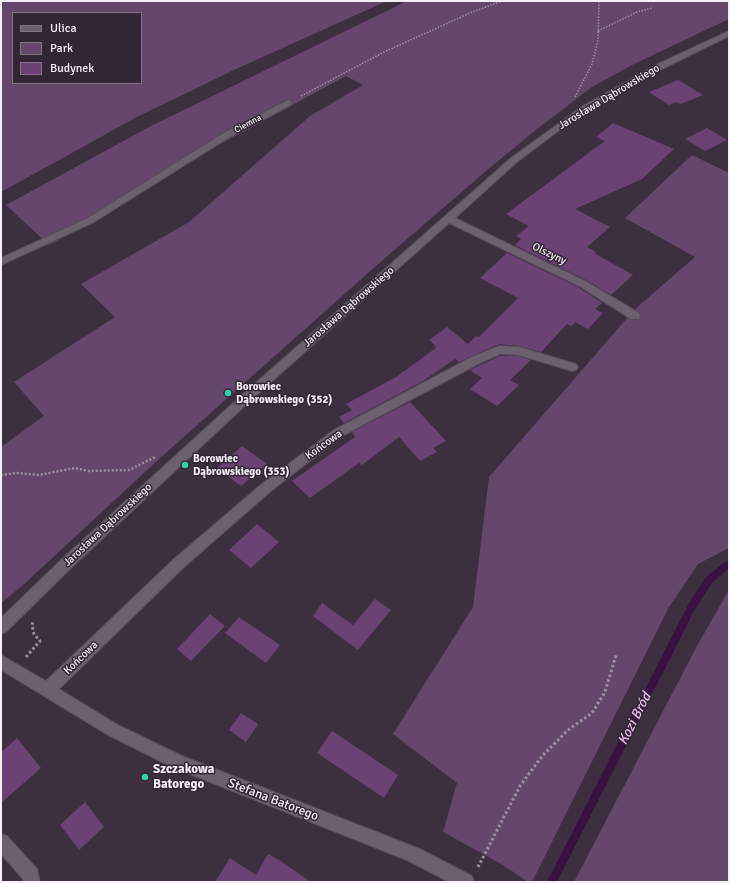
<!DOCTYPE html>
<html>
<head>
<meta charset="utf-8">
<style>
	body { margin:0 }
	#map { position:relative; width:730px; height:883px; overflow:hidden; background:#3d2f40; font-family:Signika,sans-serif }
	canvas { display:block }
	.frame { position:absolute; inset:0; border:2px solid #f7eef9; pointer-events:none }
	.legend { position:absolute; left:12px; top:12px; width:130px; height:72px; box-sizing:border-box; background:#332536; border:1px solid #817584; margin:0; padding:5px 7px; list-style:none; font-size:12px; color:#f7eef9 }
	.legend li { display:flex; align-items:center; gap:8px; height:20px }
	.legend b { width:20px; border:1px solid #817584 }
</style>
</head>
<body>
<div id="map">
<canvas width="730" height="883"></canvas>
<div class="frame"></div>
<ul class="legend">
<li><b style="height:5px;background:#6d5e70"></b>Ulica</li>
<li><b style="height:11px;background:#64476a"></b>Park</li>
<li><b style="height:11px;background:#6b4274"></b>Budynek</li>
</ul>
</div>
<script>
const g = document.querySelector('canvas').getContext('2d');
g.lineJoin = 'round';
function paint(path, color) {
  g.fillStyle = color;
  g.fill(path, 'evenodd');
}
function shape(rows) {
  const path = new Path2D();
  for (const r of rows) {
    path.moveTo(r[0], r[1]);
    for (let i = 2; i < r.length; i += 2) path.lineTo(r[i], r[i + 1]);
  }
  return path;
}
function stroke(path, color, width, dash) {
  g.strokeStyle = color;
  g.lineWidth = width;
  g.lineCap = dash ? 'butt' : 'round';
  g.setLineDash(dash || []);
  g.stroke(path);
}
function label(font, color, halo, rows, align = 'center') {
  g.font = font + ' Signika,sans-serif';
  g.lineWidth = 3;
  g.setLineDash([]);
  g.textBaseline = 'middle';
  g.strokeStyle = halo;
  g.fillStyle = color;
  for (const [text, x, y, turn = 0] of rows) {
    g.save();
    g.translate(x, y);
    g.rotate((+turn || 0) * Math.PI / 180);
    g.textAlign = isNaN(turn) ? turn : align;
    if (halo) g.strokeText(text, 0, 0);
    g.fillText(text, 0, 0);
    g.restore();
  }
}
paint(shape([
	[1,1,387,1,236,69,137,117,1,192],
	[13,13,141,13,141,83,13,83],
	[407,1,729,1,729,19,632,65,592,87,537,129,486,171,377,265,159,459,22,586,1,603,1,447,44,416,14,382,115,317,81,284,189,222,310,116,363,85,346,76,200,155,106,215,49,245,6,205,149,127],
	[692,155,729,173,729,548,698,564,669,607,532,882,528,882,503,865,443,832,457,783,393,734,473,607,489,477,635,309,695,257,625,218],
	[729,590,729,882,574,882,698,644]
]), '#64476a');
paint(shape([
	[729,561,729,568,711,584,694,611,557,882,547,882,688,605,705,578,722,564,729,561]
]), '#391241');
paint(shape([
	[678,80,703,95,681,104,676,102,669,105,649,92],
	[613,123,674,149,642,179,575,209,610,227,587,247,596,252,594,253,633,275,611,295,588,281,515,245,521,239,516,236,529,226,506,214,605,141,596,137],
	[707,128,727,140,705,151,685,139],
	[507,253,578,287,602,303,595,309,603,313,588,329,575,322,572,326,567,324,541,352,519,346,499,344,459,362,455,359,423,381,344,423,339,417,352,410,346,404,396,377,436,348,434,346,436,346,429,340,447,327,468,344,476,336,479,337,518,298,480,278],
	[500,356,519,356,531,360,510,380,519,385,497,406,470,389,482,378,470,370],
	[410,402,446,441,433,448,437,452,420,461,399,437,362,465,359,463,310,498,292,481,355,437,352,432],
	[242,446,267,464,241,486,217,468],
	[257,524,279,542,251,568,229,550],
	[375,599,391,610,358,650,313,616,322,603,353,625],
	[210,614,225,626,191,661,177,649],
	[239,617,280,645,266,663,225,633],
	[241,713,258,724,246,742,229,730],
	[332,731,398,775,384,798,317,753],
	[17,738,41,768,1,803,1,752],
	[85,802,104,827,79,850,60,825],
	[268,854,279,860,311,882,215,882,230,858,256,875]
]), '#6b4274');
const minor = shape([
	[729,31,729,36,664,68,589,110,565,126,517,162,455,218,587,282,639,313,640,316,639,319,631,319,579,286,449,223,250,401,71,568,6,632,1,634,1,618,61,560,242,395,511,158,583,106,658,64,729,31],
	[288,100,291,101,292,103,291,105,228,138,94,222,1,265,1,258,88,218,222,134,288,100],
	[499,346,519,347,576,364,578,367,576,370,572,371,519,355,500,354,480,363,342,436,271,491,184,567,59,689,118,725,182,756,420,849,472,876,474,882,449,882,409,861,172,767,108,735,1,670,1,655,46,681,174,559,263,483,334,430,472,357,499,346],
	[1,834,7,836,37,869,40,882,24,882,23,879,1,854,1,834]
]);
stroke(minor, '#574b59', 2);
stroke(shape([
	[598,31,637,12,652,8],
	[301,96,384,52,470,13,502,1],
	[575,97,592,64,598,40,599,1]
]), '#9c919f', 1.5, [1.5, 1.5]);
stroke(shape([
	[1,475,17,473,39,475,75,468,88,471,129,470,155,457]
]), '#9c919f', 2.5, [2, 2]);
stroke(shape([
	[26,657,40,641,34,634,32,625,33,621],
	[478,867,520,786,543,755,568,730,592,713,605,692,616,655]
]), '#9c919f', 3, [2.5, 2.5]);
paint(minor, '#6d5e70');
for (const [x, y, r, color] of [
	[228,393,4,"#2dd4ab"],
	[185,465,4,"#2dd4ab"],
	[145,777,4,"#2dd4ab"]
]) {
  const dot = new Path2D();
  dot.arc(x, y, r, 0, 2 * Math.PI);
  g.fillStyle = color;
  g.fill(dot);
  stroke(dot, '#332536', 1.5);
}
label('9px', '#f7eef9', '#332536', [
	["Ciemna",248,124,-28]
]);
label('11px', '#f7eef9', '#332536', [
	["Jarosława Dąbrowskiego",609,97,-31],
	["Olszyny",549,254,26],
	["Jarosława Dąbrowskiego",349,307,-41],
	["Końcowa",324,445,-36],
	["Jarosława Dąbrowskiego",108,525,-43],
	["Końcowa",81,658,-44]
]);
label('bold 11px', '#f7eef9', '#332536', [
	["Borowiec",236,387],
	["Dąbrowskiego (352)",236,400],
	["Borowiec",193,459],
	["Dąbrowskiego (353)",193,472]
], 'left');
label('bold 13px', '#f7eef9', '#332536', [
	["Szczakowa",153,770],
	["Batorego",153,785]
], 'left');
label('13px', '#f7eef9', '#332536', [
	["Stefana Batorego",273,800,21]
]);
label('italic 14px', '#edbaf6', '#332536', [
	["Kozi Bród",635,719,-63]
]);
</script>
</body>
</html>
